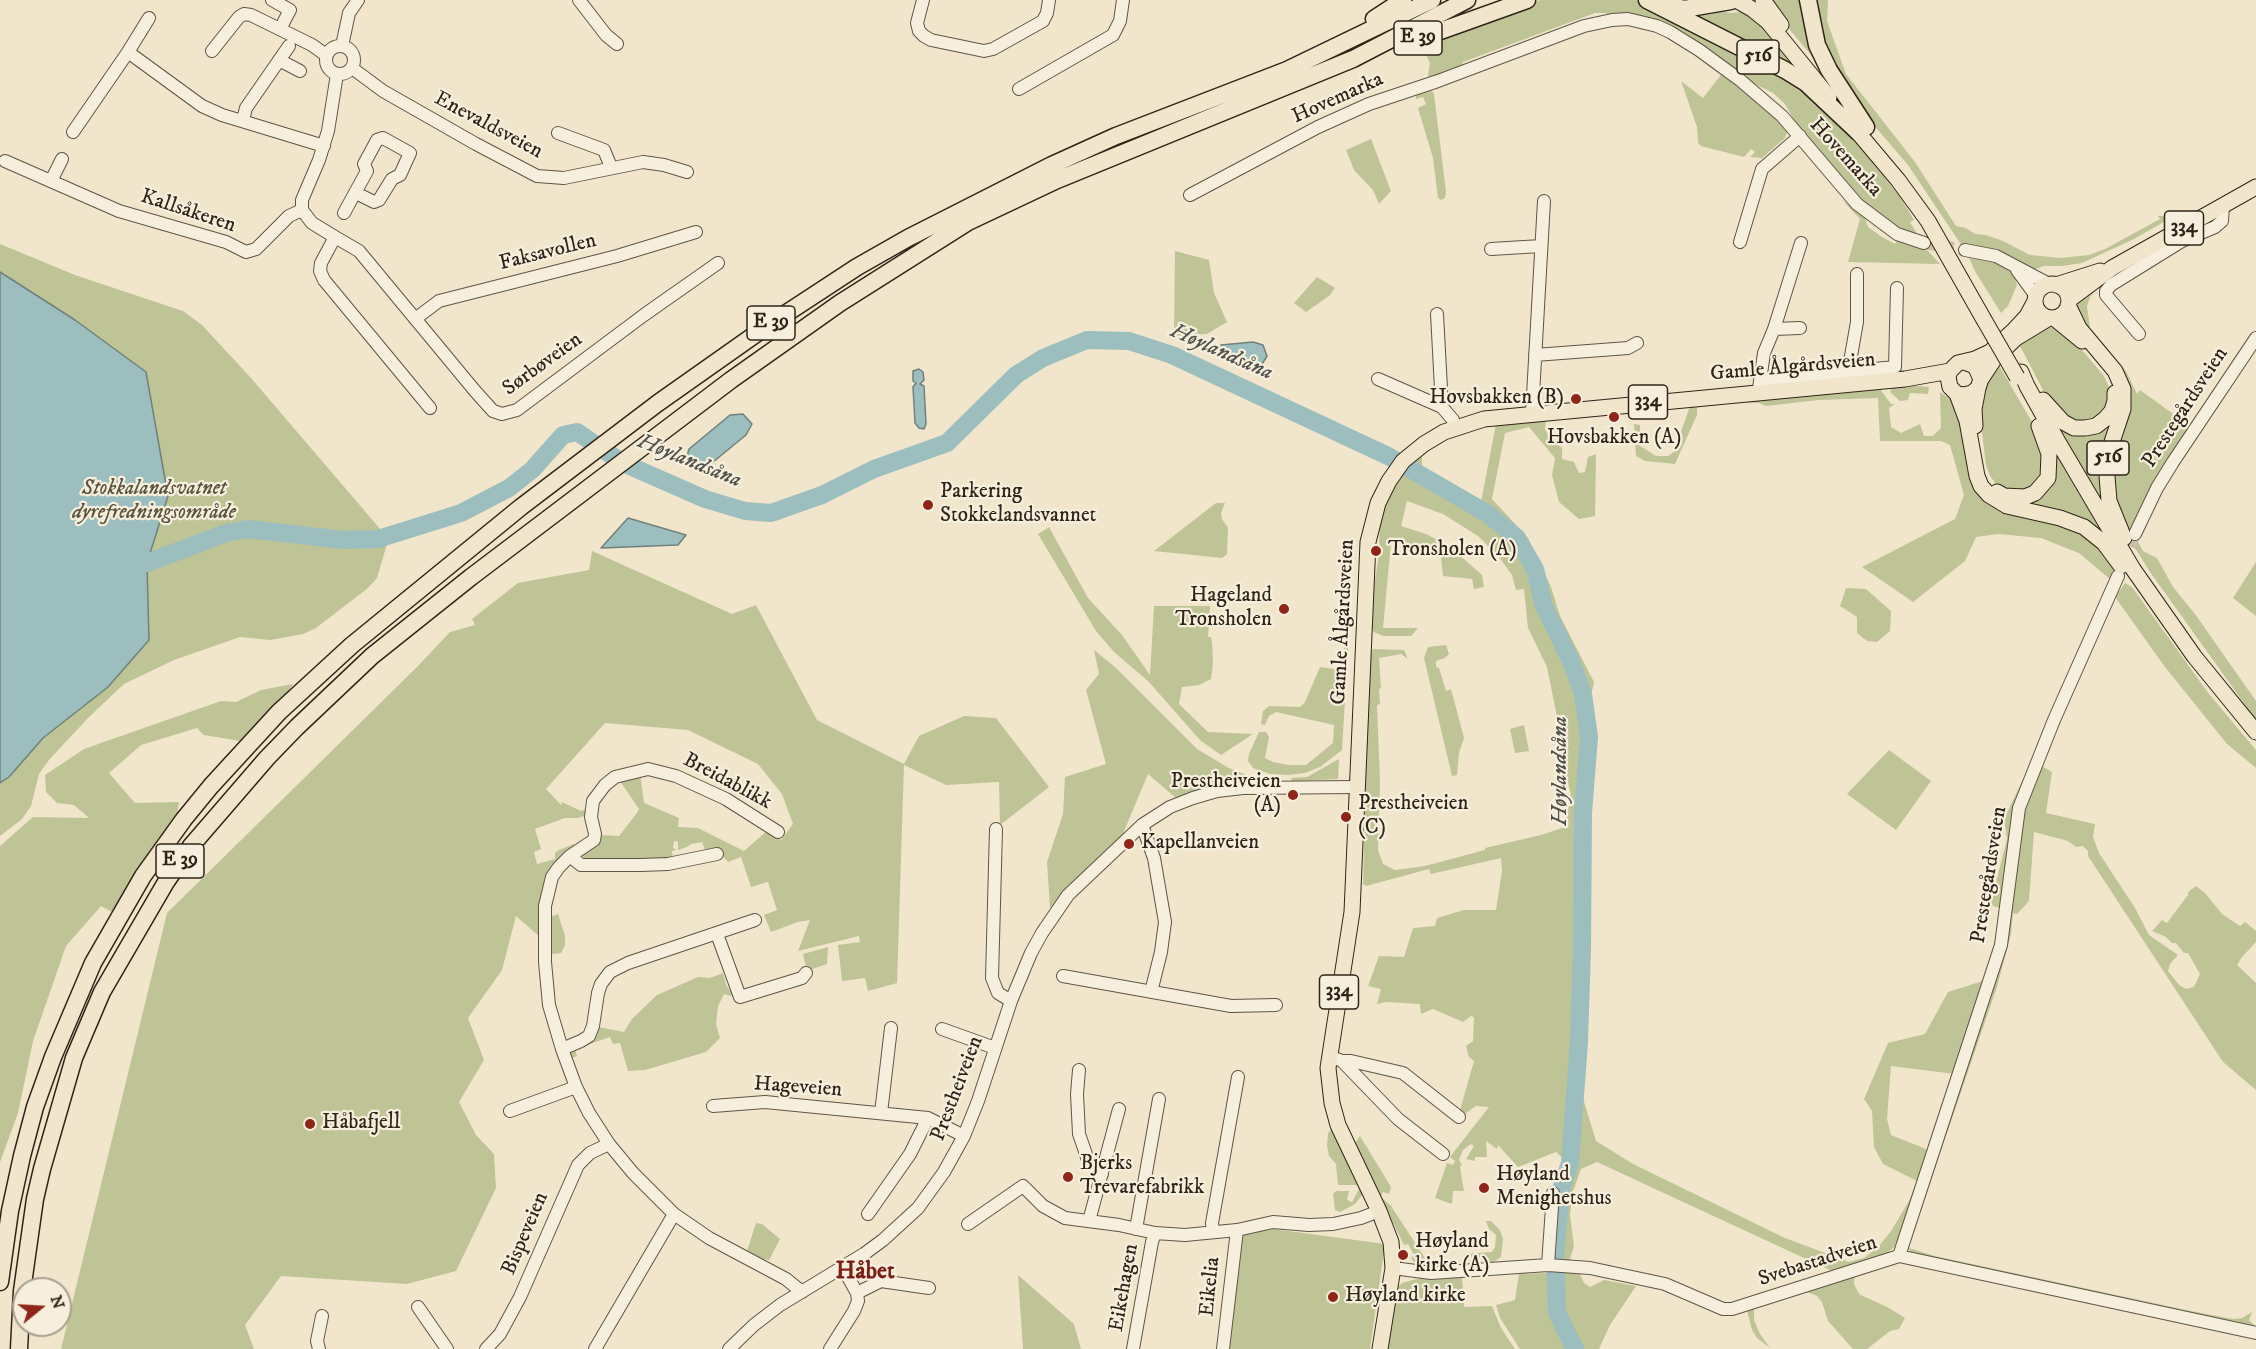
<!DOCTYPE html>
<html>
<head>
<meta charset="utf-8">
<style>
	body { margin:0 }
	#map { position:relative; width:2256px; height:1349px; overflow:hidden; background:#f1e6cc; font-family:"IM FELL DW Pica",serif }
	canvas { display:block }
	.north { position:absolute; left:12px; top:1277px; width:60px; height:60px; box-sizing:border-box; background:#f6efde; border:2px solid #a79e8f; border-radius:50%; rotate:72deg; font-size:16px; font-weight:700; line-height:24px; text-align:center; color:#302419 }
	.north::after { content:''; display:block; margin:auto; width:21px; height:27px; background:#8f2418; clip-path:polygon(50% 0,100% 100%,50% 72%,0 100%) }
</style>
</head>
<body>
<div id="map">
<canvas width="2256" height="1349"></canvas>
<div class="north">N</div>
</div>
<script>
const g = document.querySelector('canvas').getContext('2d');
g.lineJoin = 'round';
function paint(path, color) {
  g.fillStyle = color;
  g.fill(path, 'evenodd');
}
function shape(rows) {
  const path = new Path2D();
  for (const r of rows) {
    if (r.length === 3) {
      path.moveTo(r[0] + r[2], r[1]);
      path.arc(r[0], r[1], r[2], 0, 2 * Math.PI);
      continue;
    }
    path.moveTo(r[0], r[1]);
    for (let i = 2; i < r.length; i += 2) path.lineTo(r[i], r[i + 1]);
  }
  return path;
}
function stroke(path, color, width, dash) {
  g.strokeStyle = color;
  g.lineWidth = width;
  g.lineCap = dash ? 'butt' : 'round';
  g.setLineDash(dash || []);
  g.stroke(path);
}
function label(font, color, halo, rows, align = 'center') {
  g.font = font + ' "IM FELL DW Pica",serif';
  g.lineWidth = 4.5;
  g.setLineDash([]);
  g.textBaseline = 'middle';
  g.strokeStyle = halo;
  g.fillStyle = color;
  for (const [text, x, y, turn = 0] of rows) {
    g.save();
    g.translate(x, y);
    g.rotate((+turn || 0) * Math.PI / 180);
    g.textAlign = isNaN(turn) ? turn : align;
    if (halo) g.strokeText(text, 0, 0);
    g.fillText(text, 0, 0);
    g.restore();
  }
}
paint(shape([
	[1540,0,1636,0,1713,43,1715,41,1807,91,1852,137,1900,197,1914,220,1910,222,1919,237,1897,229,1859,201,1797,125,1785,104,1773,93,1745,79,1703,45,1679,32,1607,15,1606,13,1595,13,1463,62,1461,67,1430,79,1428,75,1430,63,1420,42],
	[1767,0,1804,0,1821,67,1780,18],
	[1814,0,1828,0,1827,21,1846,74,1915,162,1956,226,1966,228,1975,234,1986,235,2003,241,2030,255,2061,258,2089,255,2105,249,2160,219,2158,216,2168,216,2169,219,2134,239,2082,263,2062,266,2044,266,2030,271,1962,246,1908,165,1866,116,1838,75,1821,36],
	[1713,8,1730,13,1741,12,1762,22,1809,77,1690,13],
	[1721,75,1748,94,1772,115,1787,132,1785,138,1762,158,1750,157,1755,152,1751,149,1744,157,1701,146,1698,143,1697,127,1681,81,1703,98],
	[1432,91,1434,94,1446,192,1445,198,1441,200,1438,198,1433,158,1418,108,1426,104,1423,97,1416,99,1416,95],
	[1371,139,1391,191,1379,204,1373,190,1354,170,1346,150],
	[1841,199,1865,218,1868,227,1882,237,1895,244,1897,241,1928,251,1940,264,1848,262,1860,219],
	[0,244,75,275,183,311,202,325,251,378,381,530,387,544,377,578,368,588,316,628,303,634,270,640,240,637,174,660,124,684,88,718,49,760,39,774,31,806,22,819,0,836],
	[1175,251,1209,260,1214,293,1227,322,1207,334,1174,336],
	[1969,258,1994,262,2014,274,2017,285,2008,306,2001,313,1976,273],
	[2127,267,2122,275,2097,289,2090,297,2087,306,2090,328,2126,371,2137,394,2140,390,2190,426,2143,502,2132,531,2143,551,2157,558,2173,587,2195,614,2256,701,2256,720,2150,572,2130,540,2115,505,2114,460,2129,407,2079,320,2076,308,2081,296],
	[1317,277,1335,288,1329,296,1306,312,1294,303],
	[2047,327,2056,328,2071,337,2104,376,2109,387,2110,397,2108,406,2098,419,2075,423,2052,405,2044,392,2017,340],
	[1997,362,2032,422,2039,437,2046,462,2038,483,2021,492,2002,488,1996,484,1990,476,1986,465,1980,417,1982,393],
	[1894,384,1929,387,1928,394,1910,393,1908,400,1900,401,1890,392],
	[1876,387,1880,389,1891,404,1895,404,1889,408,1891,427,1901,433,1920,424,1924,436,1933,436,1941,428,1940,392,1953,401,1959,409,1973,479,2091,538,2114,565,2111,580,2079,553,2066,548,2041,538,1998,534,1976,537,1965,561,1913,602,1862,567,1955,519,1964,495,1950,445,1941,441,1880,441,1878,398,1819,400,1766,406,1759,403,1720,402],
	[1697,404,1697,415,1675,464,1645,461,1636,456,1634,424,1640,425,1640,446,1656,456,1668,456,1674,452,1690,406],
	[2114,416,2106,510,2059,429,2059,424],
	[1546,420,1545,428,1549,437,1562,448,1562,459,1574,462,1579,473,1585,472,1588,457,1596,454,1595,516,1579,519,1559,502,1552,475,1555,458,1529,427,1505,433,1492,499,1528,538,1551,587,1560,616,1594,682,1590,701,1589,826,1581,1092,1596,1141,1633,1164,1785,1238,1849,1262,1864,1258,1879,1246,1891,1231,1909,1201,1917,1181,1883,1164,1874,1147,1872,1111,1864,1099,1888,1043,1925,1034,1948,992,1986,980,1955,1074,1891,1066,1887,1119,1891,1135,1926,1149,1929,1155,1905,1225,1894,1247,1886,1254,1832,1271,1597,1162,1581,1169,1572,1194,1570,1215,1574,1246,1569,1262,1557,1262,1555,1241,1557,1197,1567,1161,1556,1152,1518,1167,1498,1145,1497,1149,1486,1141,1487,1157,1475,1157,1475,1161,1466,1159,1474,1146,1471,1144,1463,1150,1459,1160,1462,1165,1460,1167,1464,1191,1453,1191,1452,1204,1435,1198,1447,1163,1453,1165,1455,1161,1450,1157,1489,1107,1476,1106,1463,1115,1460,1110,1474,1061,1469,1057,1466,1046,1473,1041,1474,1017,1471,1016,1463,1022,1433,1009,1421,1014,1420,1004,1386,1002,1377,1004,1381,989,1368,986,1379,956,1404,957,1413,928,1435,926,1437,918,1464,910,1496,910,1502,871,1501,858,1431,874,1429,869,1366,886,1363,884,1369,654,1373,649,1404,650,1408,659,1401,654,1379,658,1381,688,1379,689,1380,704,1377,705,1380,782,1378,850,1383,864,1395,870,1425,866,1485,850,1485,848,1541,835,1565,827,1567,797,1571,795,1568,783,1558,786,1555,769,1567,766,1547,667,1528,628,1524,589,1516,590,1512,575,1499,557,1478,536,1443,514,1407,501,1401,526,1426,534,1448,545,1482,575,1484,587,1474,589,1472,579,1443,576,1440,546,1391,543,1383,628,1418,628,1411,636,1383,636,1374,632,1370,626,1372,598,1379,555,1382,555,1383,548,1379,547,1380,517,1399,479,1413,461,1422,456,1422,469,1476,503,1481,502,1496,424],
	[2054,451,2079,494,2106,537,2016,505,2029,501],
	[1216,503,1225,503,1221,513,1222,519,1228,528,1227,554,1222,558,1154,551],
	[1049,527,1088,598,1122,635,1150,675,1154,606,1210,606,1208,637,1211,637,1212,642,1213,663,1211,679,1199,685,1182,687,1179,704,1208,732,1253,734,1221,755,1200,740,1148,681,1114,652,1096,631,1038,534],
	[592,551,732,614,756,605,817,720,904,764,919,736,964,716,996,718,1049,787,1000,825,999,782,946,785,904,765,897,983,868,991,865,978,842,981,838,945,860,942,859,936,798,951,810,920,798,922,771,932,764,915,777,910,768,882,751,887,741,857,728,862,717,850,706,852,702,842,691,844,687,847,678,850,678,842,674,841,673,848,676,850,672,851,673,860,586,861,582,855,583,851,600,835,619,836,637,813,639,809,620,781,640,773,644,803,679,818,678,827,698,828,744,851,768,830,781,840,793,824,782,794,758,764,688,730,605,723,546,789,561,805,562,802,581,811,588,808,587,815,578,818,565,818,535,829,541,849,534,852,537,864,555,859,555,853,559,850,574,844,577,847,557,861,555,860,545,882,540,937,516,916,502,970,468,1018,484,1060,459,1102,476,1135,494,1154,496,1188,456,1271,407,1284,281,1276,245,1325,254,1349,61,1349,167,913,418,666,450,632,475,625,472,619,518,583,589,570],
	[2256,562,2256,616,2233,598],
	[2125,583,2132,587,2209,694,2256,750,2256,768,2227,744,2165,667,2115,597],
	[1846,588,1866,589,1891,611,1890,631,1877,642,1867,641,1857,633,1857,617,1840,606],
	[1346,632,1349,633,1342,750,1320,767,1305,773,1289,775,1270,774,1253,768,1248,761,1249,754,1259,732,1266,732,1269,737,1265,758,1273,762,1288,765,1306,765,1333,743,1334,725,1276,712,1269,716,1265,725,1261,724,1263,711,1269,706,1300,707,1305,702,1320,667,1341,670],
	[1446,645,1449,654,1445,658,1436,661,1436,667,1439,668,1446,691,1451,689,1464,738,1459,753,1457,775,1452,776,1424,658,1428,647],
	[1094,650,1116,668,1197,749,1229,768,1256,779,1240,784,1202,788,1176,798,1148,774,1122,836,1050,908,1047,862,1063,814,1065,777,1106,764,1086,690,1099,674],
	[293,684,282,702,240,741,204,735,197,728,141,745,109,773,135,803,179,802,177,815,151,849,112,912,101,906,66,946,33,1041,18,1113,0,1162,0,846,33,817,89,818,74,805,57,803,46,792,45,775,84,749,221,701,236,702,261,690],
	[1524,725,1529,751,1515,753,1510,729],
	[1889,750,1931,781,1896,830,1847,794],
	[1339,759,1338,779,1292,781,1291,778,1307,777],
	[2040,765,2052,772,2046,813,2095,824,2093,837,2099,853,2135,908,2149,935,2178,955,2170,964,2168,971,2179,985,2186,989,2194,987,2200,974,2188,953,2184,953,2176,943,2172,943,2166,937,2152,931,2162,920,2167,923,2188,895,2188,892,2196,886,2205,893,2222,914,2240,926,2245,922,2256,931,2256,942,2242,957,2237,965,2256,983,2256,1090,2223,1062,2088,856,2088,851,2083,846,2076,847,2068,841,2034,832,2029,901,2017,914,2013,913,2011,934,1997,987,1913,1232,2009,911,1993,906,1991,902,2007,839,2004,819,2026,773,2036,775],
	[558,914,565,936,565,945,561,953,553,954,549,951,550,917],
	[828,947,827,964,807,971,803,954],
	[723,973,726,985,731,992,733,992,731,996,724,994,718,1006,716,1024,720,1038,706,1052,645,1070,628,1071,620,1043,613,1044,610,1037,575,1049,577,1056,575,1057,571,1058,569,1055,572,1049,598,1027,624,1032,632,1019,657,995,698,977,710,978],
	[1331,1130,1336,1131,1363,1194,1355,1204,1340,1212,1335,1210,1333,1194,1336,1191,1349,1191,1347,1200,1352,1202,1359,1189,1357,1185,1338,1185,1336,1164,1329,1156,1327,1146,1328,1133],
	[1360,1136,1391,1187,1389,1194,1383,1192,1381,1197,1391,1206,1425,1258,1431,1262,1453,1264,1454,1266,1426,1268,1416,1264,1411,1258,1414,1255,1408,1244,1404,1245,1354,1145],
	[1486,1221,1491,1221,1500,1230,1503,1239,1501,1257,1492,1263,1481,1257,1464,1257,1465,1254,1492,1252,1495,1247,1496,1235,1489,1229],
	[756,1223,762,1224,780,1239,769,1260,763,1259,747,1251],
	[1273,1229,1385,1244,1370,1349,1228,1349,1242,1234],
	[1909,1248,1935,1256,2186,1310,2233,1319,2242,1318,2252,1312,2249,1320,2256,1327,1910,1253],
	[1579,1272,1584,1283,1590,1287,1604,1280,1636,1286,1610,1325,1599,1349,1520,1349,1500,1318,1496,1305,1515,1300,1519,1274],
	[1018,1275,1074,1324,1081,1349,1023,1349],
	[1462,1275,1464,1307,1492,1306,1501,1328,1515,1349,1387,1349,1397,1288,1402,1283,1420,1278],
	[1855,1275,1854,1284,1859,1294,1889,1308,1905,1318,1899,1329,1890,1331,1867,1349,1853,1349,1828,1321,1822,1302,1817,1296,1807,1292,1754,1309,1754,1320,1760,1334,1770,1348,1757,1338,1752,1330,1747,1310,1753,1307]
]), '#bec495');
const water = shape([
	[0,272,75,320,146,372,168,496,147,563,149,640,108,687,43,738,9,777,0,783,0,272],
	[1253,342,1263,345,1267,356,1261,366,1220,357,1216,350,1221,345,1253,342],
	[919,369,923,372,924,380,920,384,924,386,926,424,924,429,919,428,915,423,913,387,916,383,913,381,913,371,919,369],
	[743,414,752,424,746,435,707,467,695,464,687,456,689,449,730,415,743,414],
	[628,518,686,535,678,545,601,548,628,518]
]);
paint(water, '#9cbebe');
stroke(water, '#71807c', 1.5);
stroke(shape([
	[147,563,226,533,248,529,344,540,378,539,461,513,509,488,532,470,563,435,577,432,623,463,705,499,745,511,771,513,822,495,874,469,947,443,1016,375,1043,358,1087,340,1129,341,1172,355,1388,456,1488,514,1517,538,1535,569,1544,606,1571,661,1583,694,1589,737,1583,813,1582,950,1579,1042,1570,1163,1561,1190,1555,1256,1557,1313,1575,1349]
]), '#9cbebe', 18);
stroke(shape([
	[1924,243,1965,250],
	[2123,563,2135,534]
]), '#cabfa8', 12, [12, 6]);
const minor = shape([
	[272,0,290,10,280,29],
	[579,0,606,35,617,44],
	[923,0,917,23,919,31,924,36,931,40,984,51,993,49,1043,21,1047,13,1049,0],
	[340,60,14],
	[342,46,349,13,358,0],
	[212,51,239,17,244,14,251,15,312,45,326,55],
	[128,52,202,106,222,115,324,146],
	[279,60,300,71],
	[352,68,383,91,476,144,537,176,564,178,643,162,664,165,687,172],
	[337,74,328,131,319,160,302,200,302,210,312,223,335,237,321,263,320,271,324,280,430,408],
	[1019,89,1113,35,1120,21,1123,0],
	[243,120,246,108,289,46],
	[73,132,128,52,149,18],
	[558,133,604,150,611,167],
	[5,161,119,211,226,242,246,252,256,249,289,216,302,210],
	[51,181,62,159],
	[1190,195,1318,127,1369,104,1438,81,1584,26,1612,20,1628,19,1657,26,1670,32,1699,50,1740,80,1782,116,1857,204,1897,234,1924,243],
	[344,213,367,171,364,164,377,140,383,138,410,153,400,175,392,179,379,200,374,202,356,193],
	[335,237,359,251,475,391,493,411,502,414,517,410,644,315,718,263],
	[1740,242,1762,169,1800,136],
	[1491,249,1541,246],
	[1965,250,1996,256,2049,284],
	[2017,270,2036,296],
	[1437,314,1442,407],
	[415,319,439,301,617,256,696,232],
	[1774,329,1800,328],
	[2139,334,2106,295,2106,291,2111,285,2182,241,2215,227,2222,221,2223,206],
	[1535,355,1628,348,1637,343],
	[1848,373,1857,322,1857,274],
	[1378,379,1442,407,1453,420,1456,427],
	[1760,381,1770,379,1895,367,1897,288],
	[1759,388,1764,353,1774,329,1801,243],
	[1532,413,1544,201],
	[2135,534,2157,488,2173,462,2256,338],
	[1142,825,1154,858,1165,922,1161,952,1151,992],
	[996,829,992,978,998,993,1011,1001],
	[717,854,668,864,641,865,581,865,570,856,559,867,552,877,545,906,545,962,549,1005,562,1049,576,1087,589,1113,609,1144,633,1173,674,1214,709,1238,786,1279,802,1292],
	[570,856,594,840,595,834,591,817,593,801,605,785,615,777,648,769,676,776,726,799,778,832],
	[717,934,740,997,802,978,806,973],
	[1063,976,1231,1006,1276,1005],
	[942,1029,995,1048],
	[562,1049,581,1041,589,1036,593,1026,598,993,601,984,610,972,628,963,755,920],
	[1329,1056,1342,1061,1398,1119,1443,1154],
	[1342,1061,1351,1061,1403,1073,1459,1117],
	[1079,1070,1077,1094,1079,1134,1088,1160,1102,1174],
	[713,1106,765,1102,928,1118,964,1136],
	[510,1111,576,1087],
	[881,1113,891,1028],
	[868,1214,910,1154,928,1118],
	[1089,1221,1119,1109],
	[968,1224,1023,1186,1043,1206,1065,1218,1119,1225,1155,1233,1185,1235,1237,1230,1273,1222,1309,1225,1333,1224,1361,1218,1379,1211],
	[1136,1229,1159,1099],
	[1213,1231,1212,1223,1238,1077],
	[1899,1256,2001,945,2019,808,2054,720,2118,576],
	[1548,1265,1553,1193],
	[1393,1268,1431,1273,1548,1265,1590,1268,1665,1284,1723,1309,1732,1309,1899,1256,2256,1333],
	[857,1293,881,1281,929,1288],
	[418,1307,447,1349],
	[319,1349,317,1341,322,1316],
	[486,1349,500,1334,520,1297,578,1165,590,1153,609,1144],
	[595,1349,674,1214],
	[729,1349,754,1325,780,1305,864,1254,883,1240,918,1208,944,1172,964,1136,978,1101,1011,1001,1031,953,1042,933,1068,895,1142,825,1170,807,1193,798,1217,791,1243,788,1356,787],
	[830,1349,854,1311,858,1301,857,1293,843,1268],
	[1133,1349,1152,1242,1155,1233],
	[1223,1349,1237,1230]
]);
const major = shape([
	[1763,0,1781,25],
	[1738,1,1752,9,1768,22,1829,97],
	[1850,123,1898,180,1928,221,1983,318],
	[2052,301,17],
	[2056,285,2100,271],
	[2069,300,2112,268,2256,187],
	[2068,305,2079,328,2115,371,2123,389,2123,409,2112,442,2107,476,2109,501,2124,538],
	[2054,318,2082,341],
	[1964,362,1975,366,1981,379,1978,388,1972,393,1963,395,1957,394,1950,387,1948,377,1950,371,1958,363,1975,359,1990,352,2013,331,2027,316,2035,301],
	[2021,372,2027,386,2057,440,2133,569,2194,656,2256,732],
	[1981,379,1995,358,2016,338,2049,318],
	[1957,394,1967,421,1977,476,1981,486,1989,495,2007,506,2060,518,2084,527,2104,543,2121,566],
	[2043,400,2063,422,2074,428,2085,428,2096,426,2105,419,2112,411,2115,401,2115,393],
	[1975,426,1974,409,1978,388],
	[1997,492,2004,496,2025,497,2035,493,2048,478,2049,454,2039,426],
	[1380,1349,1393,1268,1391,1242,1379,1211,1338,1125,1332,1103,1328,1068,1352,912,1368,542,1378,503,1389,481,1403,461,1424,444,1444,432,1484,419,1905,379,1950,371]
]);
const highway = shape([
	[1647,0,1785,70,1806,83,1858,132],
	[1808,0,1817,45,1829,70,1866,127],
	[1669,5,1684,9,1731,1],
	[1374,19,1403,0],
	[1404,44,1527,0],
	[0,1282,10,1211,22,1156,35,1107,53,1057,93,963,143,876,184,819,211,786,279,712,352,645,521,507,658,403,770,324,857,267,908,238,1052,165,1116,136,1287,70,1432,0],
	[19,1349,22,1291,35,1199,42,1169,74,1058,102,992,166,882,191,846,267,758,297,727,372,656,471,577,731,380,840,303,968,222,1057,180,1353,59,1467,0]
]);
stroke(minor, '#605446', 14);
stroke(major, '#302419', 17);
stroke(highway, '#302419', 19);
stroke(minor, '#f6efde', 12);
stroke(major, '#f1e6cc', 15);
stroke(highway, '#f1e6cc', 16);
const majorBridge = shape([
	[1983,318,2017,377]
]);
stroke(majorBridge, '#302419', 17, []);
stroke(majorBridge, '#f1e6cc', 15);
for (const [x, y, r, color] of [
	[1576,399,6,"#8f2418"],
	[1614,417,6,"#8f2418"],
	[928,505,6,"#8f2418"],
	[1376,551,6,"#8f2418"],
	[1284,609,6,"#8f2418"],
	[1293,795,6,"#8f2418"],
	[1346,817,6,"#8f2418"],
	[1129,844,6,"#8f2418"],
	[310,1124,6,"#8f2418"],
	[1068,1177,6,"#8f2418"],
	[1484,1188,6,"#8f2418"],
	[1403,1255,6,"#8f2418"],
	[1333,1297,6,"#8f2418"]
]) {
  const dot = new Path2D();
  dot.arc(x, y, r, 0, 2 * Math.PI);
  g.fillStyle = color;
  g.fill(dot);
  stroke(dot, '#f6efde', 2);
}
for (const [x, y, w] of [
	[1418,38,48],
	[1758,57,42],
	[2184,228,39],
	[771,323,48],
	[1648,402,39],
	[2108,458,42],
	[180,861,48],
	[1339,992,39]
]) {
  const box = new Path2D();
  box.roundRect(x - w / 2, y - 17, w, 34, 4.5);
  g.fillStyle = '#f6efde';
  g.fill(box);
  stroke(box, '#302419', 1.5);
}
label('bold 20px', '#302419', null, [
	["E 39",1418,38],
	["516",1758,57],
	["334",2184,228],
	["E 39",771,323],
	["334",1648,402],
	["516",2108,458],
	["E 39",180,861],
	["334",1339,992]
]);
label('21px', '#302419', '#f6efde', [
	["Hovemarka",1338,99,-24],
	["Enevaldsveien",488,126,28],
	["Hovemarka",1845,158,48],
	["Kallsåkeren",188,212,18],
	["Faksavollen",548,253,-14],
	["Sørbøveien",543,365,-36],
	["Gamle Ålgårdsveien",1793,368,-5],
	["Prestegårdsveien",2186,408,-57],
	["Gamle Ålgårdsveien",1344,622,-87],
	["Breidablikk",727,782,28],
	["Prestegårdsveien",1990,875,-81],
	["Hageveien",798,1088,4],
	["Prestheiveien",958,1089,-69],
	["Bispeveien",526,1234,-67],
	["Svebastadveien",1818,1262,-18],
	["Eikelia",1211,1287,-84],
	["Eikehagen",1125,1288,-80]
]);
label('21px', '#302419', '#f6efde', [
	["Hovsbakken (B)",1564,399,"right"],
	["Hovsbakken (A)",1614,439,"center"],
	["Parkering",940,493],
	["Stokkelandsvannet",940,517],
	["Tronsholen (A)",1388,551],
	["Hageland",1272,597,"right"],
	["Tronsholen",1272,621,"right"],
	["Prestheiveien",1281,783,"right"],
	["(A)",1281,807,"right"],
	["Prestheiveien",1358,805],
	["(C)",1358,829],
	["Kapellanveien",1141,844],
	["Håbafjell",322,1124],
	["Bjerks",1080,1165],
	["Trevarefabrikk",1080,1189],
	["Høyland",1496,1176],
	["Menighetshus",1496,1200],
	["Høyland",1415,1243],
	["kirke (A)",1415,1267],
	["Høyland kirke",1345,1297]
], 'left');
label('italic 21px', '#5b543e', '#f6efde', [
	["Stokkalandsvatnet",154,490],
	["dyrefredningsområde",154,514]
]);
label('italic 22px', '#50524b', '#f6efde', [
	["Høylandsåna",1221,353,24],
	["Høylandsåna",689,462,22],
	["Høylandsåna",1561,771,-90]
]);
label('bold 24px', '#7a1f14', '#f6efde', [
	["Håbet",865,1273]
]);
</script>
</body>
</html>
